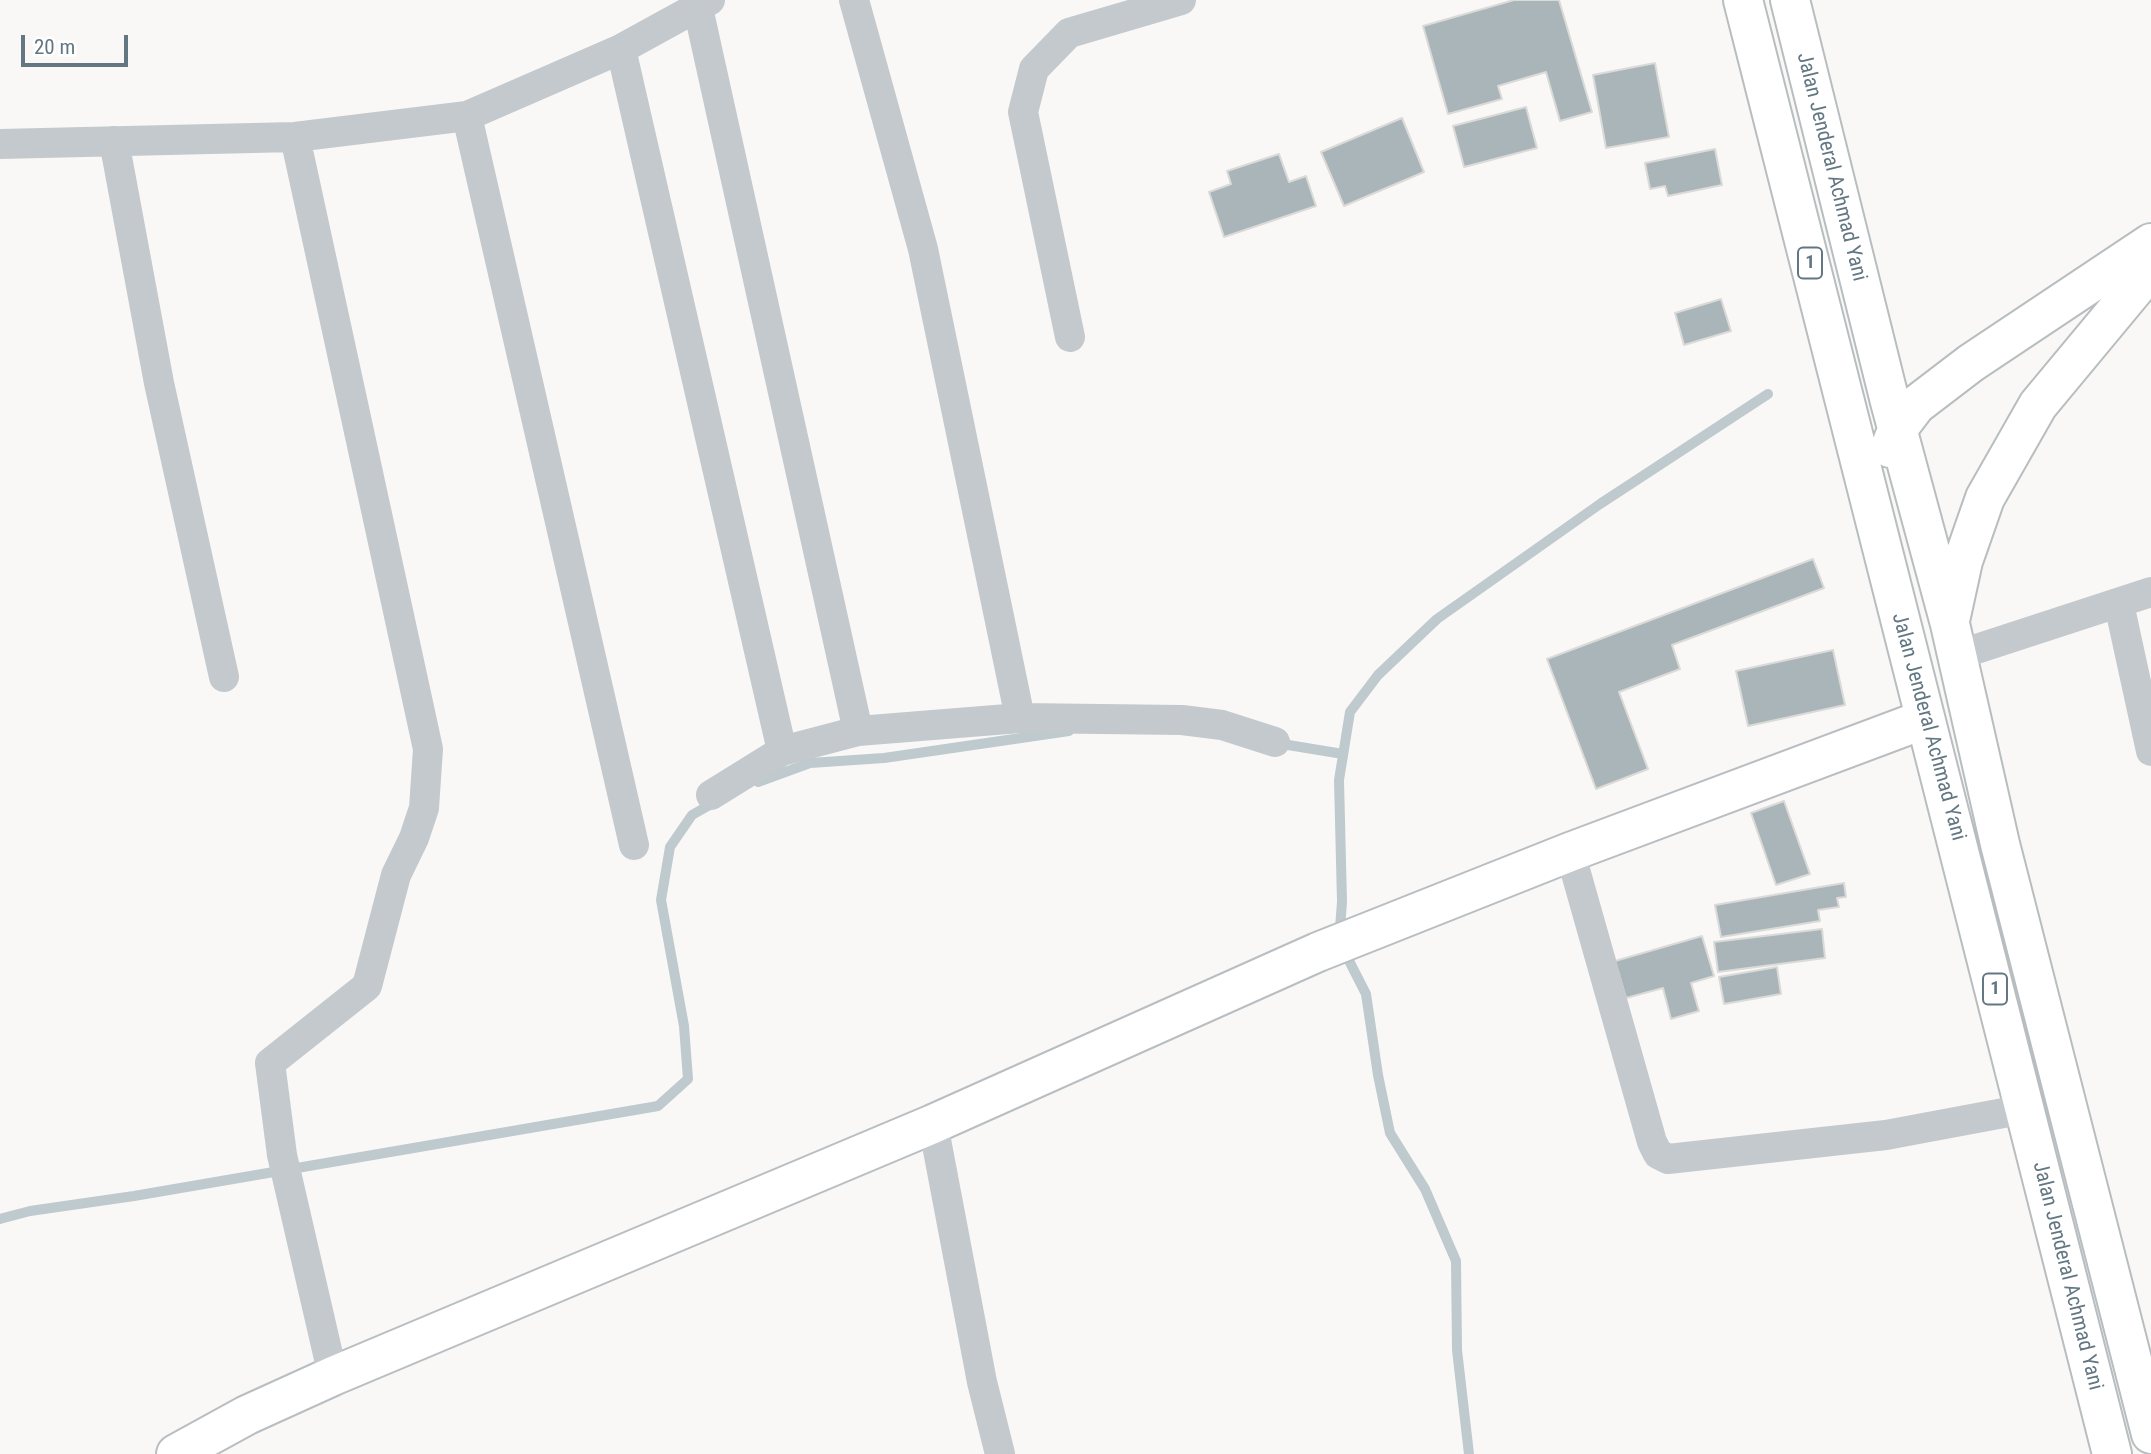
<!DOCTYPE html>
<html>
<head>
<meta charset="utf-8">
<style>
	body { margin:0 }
	#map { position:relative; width:2151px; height:1454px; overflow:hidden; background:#f9f8f6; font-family:"Roboto Condensed",sans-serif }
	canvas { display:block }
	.scale { position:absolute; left:21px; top:35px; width:107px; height:32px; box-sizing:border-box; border:4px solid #627782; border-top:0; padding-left:9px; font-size:21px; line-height:24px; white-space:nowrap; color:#627782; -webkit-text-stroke:5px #fff; paint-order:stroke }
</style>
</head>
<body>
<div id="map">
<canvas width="2151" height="1454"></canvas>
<div class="scale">20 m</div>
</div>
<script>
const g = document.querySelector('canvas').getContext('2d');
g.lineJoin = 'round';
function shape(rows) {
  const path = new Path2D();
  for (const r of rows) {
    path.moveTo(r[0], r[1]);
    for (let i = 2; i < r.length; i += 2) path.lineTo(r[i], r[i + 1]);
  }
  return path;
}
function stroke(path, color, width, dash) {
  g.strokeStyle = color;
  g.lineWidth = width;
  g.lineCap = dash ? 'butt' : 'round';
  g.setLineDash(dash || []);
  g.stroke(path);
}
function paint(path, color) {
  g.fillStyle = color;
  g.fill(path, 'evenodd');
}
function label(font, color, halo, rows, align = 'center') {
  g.font = font + ' "Roboto Condensed",sans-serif';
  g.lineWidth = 7;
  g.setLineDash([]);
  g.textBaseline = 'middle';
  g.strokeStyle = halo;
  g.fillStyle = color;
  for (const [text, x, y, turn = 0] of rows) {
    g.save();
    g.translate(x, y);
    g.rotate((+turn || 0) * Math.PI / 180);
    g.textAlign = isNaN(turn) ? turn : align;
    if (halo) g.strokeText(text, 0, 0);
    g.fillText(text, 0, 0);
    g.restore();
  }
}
stroke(shape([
	[1276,743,1343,754],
	[758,782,810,763,884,758,1069,731],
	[0,1219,30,1211,134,1196,658,1106,688,1079,684,1026,661,900,670,847,692,815,715,802],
	[1469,1454,1457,1350,1456,1261,1425,1189,1390,1133,1378,1075,1366,994,1339,941,1342,902,1339,780,1350,712,1378,675,1437,619,1600,504,1768,394]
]), '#becace', 10);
const building = shape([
	[1514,0,1559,0,1592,112,1560,121,1546,72,1498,86,1502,99,1448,114,1423,26,1514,0],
	[1655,63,1669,137,1606,148,1593,75,1655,63],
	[1526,107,1537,148,1464,167,1453,126,1526,107],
	[1402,118,1424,172,1344,206,1321,152,1402,118],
	[1715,149,1722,185,1668,196,1665,186,1650,189,1645,163,1715,149],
	[1279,154,1289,182,1306,176,1316,206,1224,237,1209,192,1231,184,1227,171,1279,154],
	[1721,299,1731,331,1684,345,1675,313,1721,299],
	[1813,559,1824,588,1672,645,1680,669,1619,692,1648,769,1596,789,1547,659,1813,559],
	[1833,650,1845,705,1748,726,1736,671,1833,650],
	[1784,801,1810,874,1776,885,1751,813,1784,801],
	[1844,883,1846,897,1837,898,1839,907,1818,910,1820,921,1721,937,1715,905,1844,883],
	[1822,929,1825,958,1718,972,1714,942,1822,929],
	[1702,936,1714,976,1691,983,1699,1011,1671,1019,1663,988,1626,998,1615,961,1702,936],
	[1777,967,1781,994,1724,1004,1719,977,1777,967]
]);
paint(building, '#aab5b9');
stroke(building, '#dadad8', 2);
const secondary = shape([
	[176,1454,247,1415,333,1376,933,1124,1318,952,1570,852,1925,719]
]);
const highway = shape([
	[1743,0,2112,1454],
	[1790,0,1890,402,1950,624,2000,844,2151,1434],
	[1890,448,1897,430,1916,405,1971,363,2151,243],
	[1951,616,1963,561,1985,498,2038,405,2151,269]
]);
stroke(secondary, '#b8bec2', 42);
stroke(highway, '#b8bdbf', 42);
stroke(shape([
	[854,0,923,249,1020,718],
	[698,8,858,731],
	[621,49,782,751],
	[467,116,634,845],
	[295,137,428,749,424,808,414,838,396,875,367,986,270,1063,282,1155,333,1376],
	[114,141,159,383,224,677],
	[0,144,295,137,467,116,621,49,710,0],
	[1070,337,1023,112,1034,69,1069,33,1181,0],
	[2119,604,2151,751],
	[1955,656,2151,592],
	[711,795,782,751,858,731,1020,718,1182,720,1222,725,1275,742],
	[1570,852,1652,1142,1658,1154,1668,1159,1886,1135,2025,1109],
	[933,1124,982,1382,1000,1454]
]), '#c3c9cc', 30);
stroke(secondary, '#fff', 38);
stroke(highway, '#fff', 38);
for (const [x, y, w] of [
	[1810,263,24],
	[1995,989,24]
]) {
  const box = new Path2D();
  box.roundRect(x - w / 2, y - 15.5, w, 31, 5);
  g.fillStyle = '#fff';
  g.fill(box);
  stroke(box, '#627782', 2);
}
label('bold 19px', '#627782', null, [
	["1",1810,263],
	["1",1995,989]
]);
label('21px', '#627782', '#fff', [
	["Jalan Jenderal Achmad Yani",1831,167,76],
	["Jalan Jenderal Achmad Yani",1928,727,75],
	["Jalan Jenderal Achmad Yani",2067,1276,76]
]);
</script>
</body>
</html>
